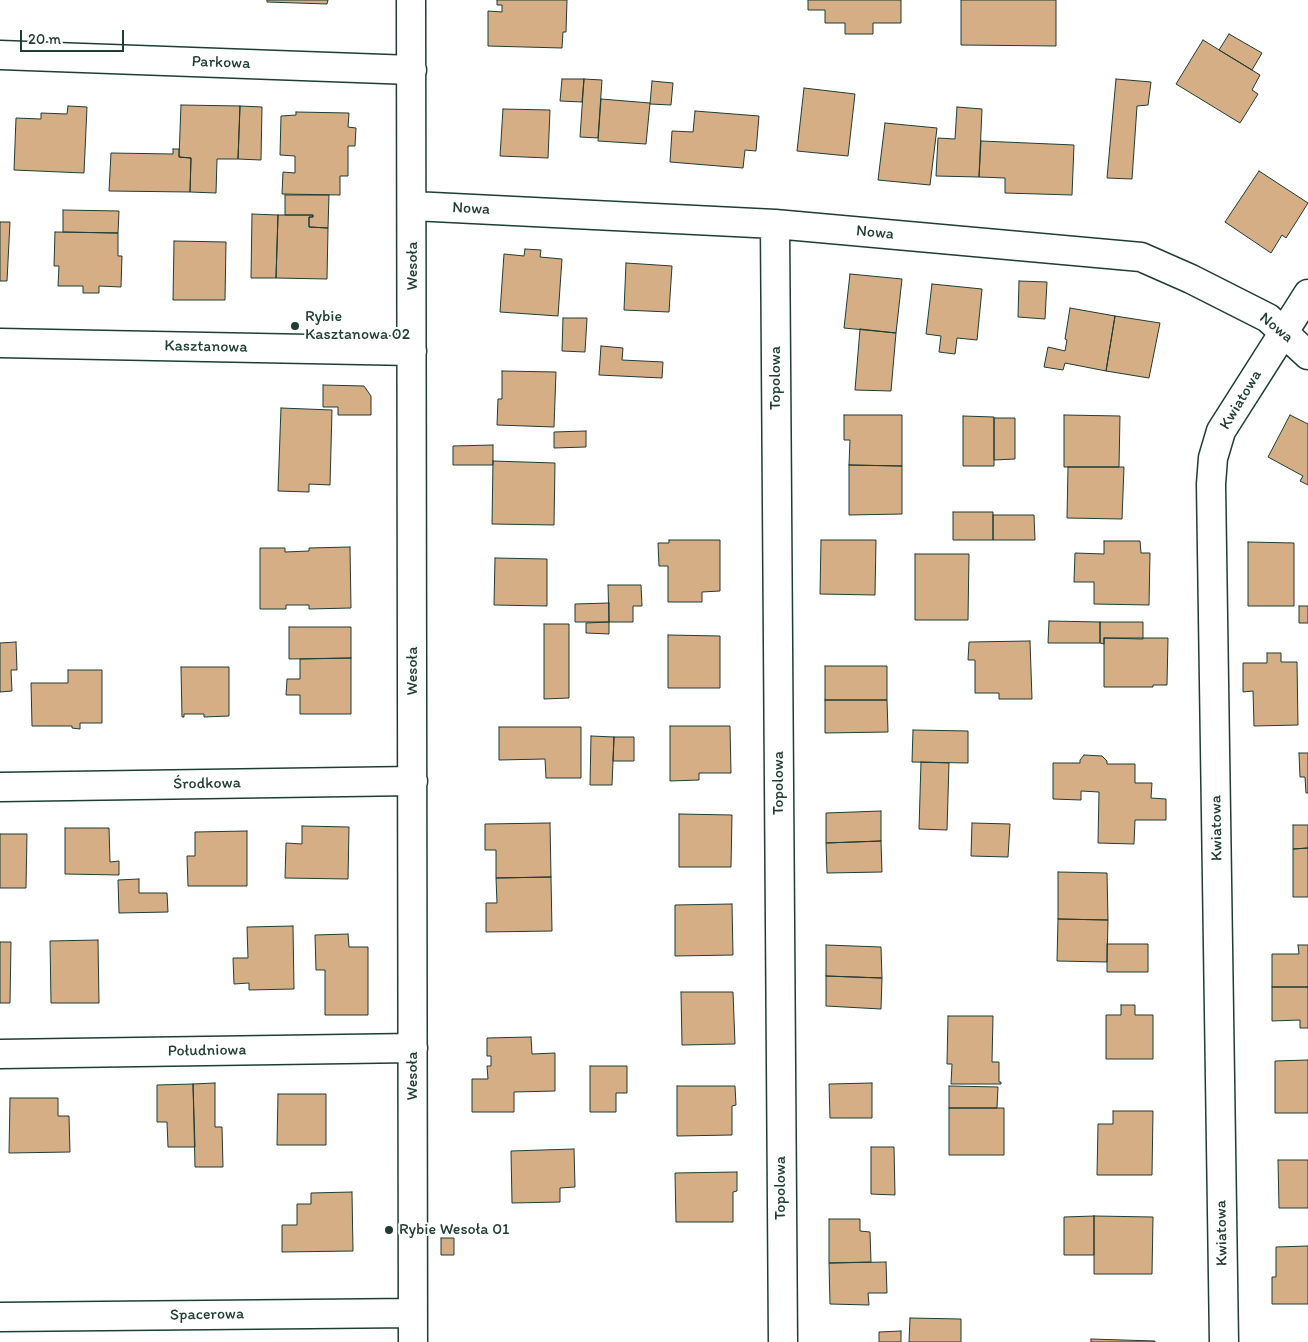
<!DOCTYPE html>
<html>
<head>
<meta charset="utf-8">
<style>
	body { margin:0 }
	#map { position:relative; width:1308px; height:1342px; overflow:hidden; background:#fff; font-family:Itim,sans-serif }
	canvas { display:block }
	.scale { position:absolute; left:20px; top:30px; width:104px; height:22px; box-sizing:border-box; border:2px solid #1f3d34; border-top:0; padding-left:6px; font-size:15px; line-height:18px; white-space:nowrap; color:#1f3d34; -webkit-text-stroke:4px #fff; paint-order:stroke }
</style>
</head>
<body>
<div id="map">
<canvas width="1308" height="1342"></canvas>
<div class="scale">20 m</div>
</div>
<script>
const g = document.querySelector('canvas').getContext('2d');
g.lineJoin = 'round';
function paint(path, color) {
  g.fillStyle = color;
  g.fill(path, 'evenodd');
}
function shape(rows) {
  const path = new Path2D();
  for (const r of rows) {
    path.moveTo(r[0], r[1]);
    for (let i = 2; i < r.length; i += 2) path.lineTo(r[i], r[i + 1]);
  }
  return path;
}
function stroke(path, color, width, dash) {
  g.strokeStyle = color;
  g.lineWidth = width;
  g.lineCap = dash ? 'butt' : 'round';
  g.setLineDash(dash || []);
  g.stroke(path);
}
function label(font, color, halo, rows, align = 'center') {
  g.font = font + ' Itim,sans-serif';
  g.lineWidth = 4;
  g.setLineDash([]);
  g.textBaseline = 'middle';
  g.strokeStyle = halo;
  g.fillStyle = color;
  for (const [text, x, y, turn = 0] of rows) {
    g.save();
    g.translate(x, y);
    g.rotate((+turn || 0) * Math.PI / 180);
    g.textAlign = isNaN(turn) ? turn : align;
    if (halo) g.strokeText(text, 0, 0);
    g.fillText(text, 0, 0);
    g.restore();
  }
}
const building = shape([
	[267,0,328,0,327,4,267,2,267,0],
	[497,0,567,0,566,32,563,32,562,48,488,46,488,11,502,12,502,5,497,5,497,0],
	[808,0,901,0,901,23,873,23,873,34,845,34,845,23,825,23,825,10,808,10,808,0],
	[961,0,1056,0,1056,46,961,45,961,0],
	[1229,34,1262,53,1252,70,1219,50,1229,34],
	[1203,40,1260,75,1252,90,1258,94,1240,123,1176,84,1203,40],
	[562,79,584,79,582,102,560,101,562,79],
	[584,79,602,80,598,138,580,137,584,79],
	[1116,79,1151,82,1148,105,1137,106,1132,179,1107,178,1116,79],
	[652,81,673,83,671,105,650,104,652,81],
	[804,88,855,94,848,156,797,151,804,88],
	[601,99,650,103,646,144,598,141,601,99],
	[181,105,240,106,238,159,217,159,216,193,190,192,191,158,179,157,181,105],
	[68,106,87,107,84,173,14,170,16,118,41,119,41,113,67,114,68,106],
	[240,106,262,107,261,160,238,159,240,106],
	[957,107,982,109,979,177,936,176,938,138,955,139,957,107],
	[503,109,550,110,548,158,500,156,503,109],
	[695,111,759,116,756,151,745,150,743,168,670,162,672,131,693,132,695,111],
	[296,112,349,113,348,127,356,128,355,146,348,146,348,176,340,176,340,195,282,194,283,172,295,173,295,156,280,155,281,116,296,115,296,112],
	[885,123,937,128,930,185,878,180,885,123],
	[981,141,1074,145,1072,195,1005,193,1005,178,979,177,981,141],
	[173,149,179,149,179,157,191,158,190,192,109,191,111,153,173,154,173,149],
	[1259,171,1308,203,1286,238,1282,235,1271,253,1225,222,1259,171],
	[285,195,329,195,328,228,309,227,309,217,313,217,313,215,285,215,285,195],
	[63,210,119,211,118,233,63,232,63,210],
	[252,214,278,215,276,278,251,278,252,214],
	[278,215,313,215,313,217,309,217,309,227,328,228,327,279,276,278,278,215],
	[0,222,10,222,7,281,0,281,0,222],
	[55,232,118,233,118,256,122,256,121,287,99,286,99,293,83,293,83,286,58,286,59,266,54,266,55,232],
	[174,241,226,242,225,300,173,300,174,241],
	[525,249,541,250,540,257,562,259,558,316,500,312,504,254,524,256,525,249],
	[626,263,672,266,669,312,624,310,626,263],
	[850,274,902,279,896,333,844,328,850,274],
	[1019,281,1047,282,1045,319,1018,317,1019,281],
	[932,284,982,289,977,340,957,338,955,354,939,352,941,336,926,334,932,284],
	[1070,308,1115,316,1106,371,1065,363,1063,370,1044,367,1048,347,1065,351,1067,340,1065,339,1070,308],
	[1115,316,1160,323,1149,378,1106,371,1115,316],
	[563,318,587,318,585,352,562,351,563,318],
	[860,329,896,333,891,391,855,390,860,329],
	[601,346,623,348,622,360,663,362,662,378,599,375,601,346],
	[502,371,556,372,554,427,497,425,498,399,502,399,502,371],
	[323,385,364,386,371,396,371,415,338,415,338,407,323,407,323,385],
	[281,408,332,410,330,485,309,484,309,492,278,491,281,408],
	[844,415,902,415,902,466,849,465,850,440,844,440,844,415],
	[1064,415,1120,416,1119,467,1064,467,1064,415],
	[1290,415,1308,424,1308,485,1300,481,1303,476,1268,457,1290,415],
	[963,416,994,417,994,466,963,466,963,416],
	[994,418,1015,418,1015,459,994,460,994,418],
	[586,431,586,447,554,448,554,432,586,431],
	[493,445,493,465,453,465,453,446,493,445],
	[493,461,555,463,554,525,492,524,493,461],
	[849,465,902,466,902,514,849,515,849,465],
	[1068,467,1124,467,1122,519,1067,518,1068,467],
	[953,512,993,512,993,540,953,540,953,512],
	[993,515,1034,515,1035,540,993,540,993,515],
	[669,540,720,540,720,591,702,592,702,602,668,602,668,566,659,566,658,543,669,543,669,540],
	[821,540,876,540,875,595,820,594,821,540],
	[1104,541,1140,541,1141,553,1150,553,1149,605,1094,604,1094,582,1074,582,1075,553,1104,554,1104,541],
	[1248,542,1294,543,1294,606,1248,606,1248,542],
	[350,547,351,608,309,609,309,605,286,605,286,609,260,609,260,548,285,548,285,552,309,551,309,548,350,547],
	[915,554,969,554,968,620,915,620,915,554],
	[495,558,547,559,547,606,494,605,495,558],
	[608,585,641,585,642,606,633,606,633,622,609,622,608,585],
	[609,603,609,622,575,622,575,604,609,603],
	[1299,606,1308,606,1308,623,1299,623,1299,606],
	[1049,621,1100,622,1100,643,1048,643,1049,621],
	[609,622,609,634,586,633,586,623,609,622],
	[1100,622,1143,622,1143,639,1104,638,1104,644,1100,643,1100,622],
	[544,624,569,624,569,698,544,699,544,624],
	[289,627,351,627,351,658,289,659,289,627],
	[668,635,720,636,720,688,668,688,668,635],
	[1104,638,1168,638,1167,685,1153,685,1153,687,1104,687,1104,638],
	[1030,641,1032,699,999,699,999,693,975,693,975,660,968,660,969,642,1030,641],
	[16,642,17,670,11,670,12,691,0,692,0,643,16,642],
	[1267,653,1281,653,1281,662,1297,662,1298,725,1254,726,1253,691,1243,692,1243,663,1267,663,1267,653],
	[351,658,351,714,300,714,300,695,286,695,287,679,300,679,300,659,351,658],
	[825,666,887,666,887,700,825,700,825,666],
	[181,667,229,667,229,716,204,717,204,714,184,714,184,717,182,717,181,667],
	[68,670,102,670,102,723,80,723,80,729,72,728,72,726,32,726,31,683,68,683,68,670],
	[825,700,887,700,888,732,825,733,825,700],
	[670,726,730,726,731,773,699,773,699,780,670,781,670,726],
	[499,727,581,727,581,778,546,778,545,759,499,760,499,727],
	[913,730,968,731,968,763,912,762,913,730],
	[591,736,614,737,612,785,590,785,591,736],
	[614,737,634,737,634,761,613,761,614,737],
	[1299,753,1308,753,1308,793,1306,793,1305,777,1300,777,1299,753],
	[1084,755,1102,756,1107,761,1107,764,1135,764,1135,783,1152,783,1151,798,1166,799,1166,820,1135,820,1134,844,1098,843,1099,792,1081,791,1081,800,1053,799,1053,763,1080,763,1080,760,1084,755],
	[921,762,949,763,947,830,919,829,921,762],
	[881,811,881,841,826,843,826,813,881,811],
	[679,814,732,815,731,867,679,867,679,814],
	[550,823,551,877,496,878,496,850,485,850,485,824,550,823],
	[972,823,1010,824,1008,857,971,856,972,823],
	[1293,825,1308,825,1308,848,1293,849,1293,825],
	[302,826,349,827,348,879,285,878,286,843,302,844,302,826],
	[65,828,109,828,110,862,119,861,119,875,65,874,65,828],
	[247,831,247,886,188,886,187,856,195,856,195,832,247,831],
	[0,834,27,834,26,888,0,888,0,834],
	[881,841,882,872,827,873,826,843,881,841],
	[1308,848,1308,897,1293,897,1293,849,1308,848],
	[1058,872,1107,873,1108,920,1058,919,1058,872],
	[551,877,552,931,486,932,486,903,497,903,496,878,551,877],
	[139,879,139,893,167,893,168,912,119,913,118,880,139,879],
	[732,904,733,955,675,956,675,905,732,904],
	[1058,919,1108,920,1107,962,1057,961,1058,919],
	[293,926,294,989,249,990,249,983,234,984,233,958,248,958,247,927,293,926],
	[348,934,349,947,368,947,368,1015,325,1015,325,970,316,970,315,935,348,934],
	[98,940,99,1003,51,1003,50,941,98,940],
	[0,942,11,942,10,1003,0,1003,0,942],
	[1107,944,1148,944,1148,972,1107,972,1107,944],
	[826,945,881,947,882,978,826,976,826,945],
	[1298,945,1308,945,1308,987,1272,987,1272,954,1299,954,1298,945],
	[826,976,882,978,881,1009,826,1006,826,976],
	[1272,987,1308,987,1308,1028,1300,1028,1300,1020,1272,1021,1272,987],
	[681,992,733,992,735,1044,682,1045,681,992],
	[1121,1005,1135,1005,1135,1015,1153,1015,1153,1059,1106,1059,1106,1015,1121,1015,1121,1005],
	[948,1016,993,1016,992,1062,999,1062,999,1082,1001,1082,1001,1084,951,1084,952,1064,947,1064,948,1016],
	[531,1037,532,1054,555,1053,555,1091,514,1092,514,1112,472,1112,472,1079,488,1079,487,1066,491,1066,491,1056,487,1056,487,1038,531,1037],
	[1308,1060,1308,1113,1275,1113,1275,1061,1308,1060],
	[590,1066,627,1066,627,1093,616,1093,616,1112,590,1112,590,1066],
	[215,1083,215,1127,222,1127,223,1167,195,1167,193,1084,215,1083],
	[872,1083,872,1118,830,1118,829,1084,872,1083],
	[193,1084,195,1147,168,1147,167,1122,157,1122,157,1085,193,1084],
	[677,1086,735,1086,736,1105,732,1106,732,1135,677,1136,677,1086],
	[949,1086,998,1087,997,1108,949,1108,949,1086],
	[278,1094,326,1094,326,1145,277,1145,278,1094],
	[10,1098,58,1098,58,1116,69,1116,70,1152,9,1153,10,1098],
	[949,1108,1004,1108,1004,1155,949,1155,949,1108],
	[1113,1111,1153,1111,1152,1175,1097,1175,1098,1124,1113,1124,1113,1111],
	[871,1147,894,1147,895,1195,871,1194,871,1147],
	[574,1149,575,1187,560,1188,560,1202,512,1203,511,1151,574,1149],
	[1278,1160,1308,1160,1308,1208,1279,1208,1278,1160],
	[737,1172,737,1191,733,1192,733,1222,676,1222,675,1173,737,1172],
	[352,1192,353,1251,282,1252,282,1225,297,1225,297,1204,311,1204,311,1193,352,1192],
	[1094,1216,1153,1217,1152,1274,1094,1274,1094,1216],
	[1094,1216,1094,1255,1064,1255,1064,1217,1094,1216],
	[829,1219,860,1219,860,1231,870,1232,871,1262,829,1263,829,1219],
	[441,1238,454,1238,454,1255,441,1255,441,1238],
	[1308,1246,1308,1304,1272,1304,1272,1277,1276,1277,1276,1247,1308,1246],
	[886,1262,887,1293,868,1293,869,1305,830,1304,829,1263,886,1262],
	[910,1318,961,1319,961,1342,909,1342,910,1318],
	[901,1331,901,1342,879,1342,879,1332,901,1331],
	[1091,1339,1155,1341,1155,1342,1091,1342,1091,1339]
]);
paint(building, '#d5ae86');
stroke(building, '#1f3d34', 1);
const street = shape([
	[411,0,413,1342],
	[0,55,412,70],
	[413,206,775,224,1141,257,1191,279,1268,318,1308,355],
	[775,224,783,1342],
	[0,343,412,351],
	[0,787,413,781],
	[0,1054,413,1048],
	[0,1317,413,1313],
	[1224,1342,1211,484,1213,458,1221,431,1308,294]
]);
stroke(street, '#1f3d34', 31);
stroke(street, '#fff', 28);
for (const [x, y, r, color] of [
	[295,326,5,"#1f3d34"],
	[389,1230,5,"#1f3d34"]
]) {
  const dot = new Path2D();
  dot.arc(x, y, r, 0, 2 * Math.PI);
  g.fillStyle = color;
  g.fill(dot);
  stroke(dot, '#fff', 2);
}
label('16px', '#1f3d34', '#fff', [
	["Parkowa",221,63,2],
	["Nowa",471,209,3],
	["Nowa",875,233,5],
	["Wesoła",413,266,-90],
	["Nowa",1276,328,39],
	["Kasztanowa",206,347,1],
	["Topolowa",776,378,-90],
	["Kwiatowa",1241,400,-59],
	["Wesoła",413,671,-90],
	["Topolowa",779,783,-90],
	["Środkowa",207,784,-1],
	["Kwiatowa",1217,828,-91],
	["Południowa",207,1051,-1],
	["Wesoła",413,1076,-90],
	["Topolowa",781,1188,-90],
	["Kwiatowa",1222,1233,-91],
	["Spacerowa",207,1315,-1]
]);
label('16px', '#1f3d34', '#fff', [
	["Rybie",305,317],
	["Kasztanowa 02",305,335],
	["Rybie Wesoła 01",399,1230]
], 'left');
</script>
</body>
</html>
